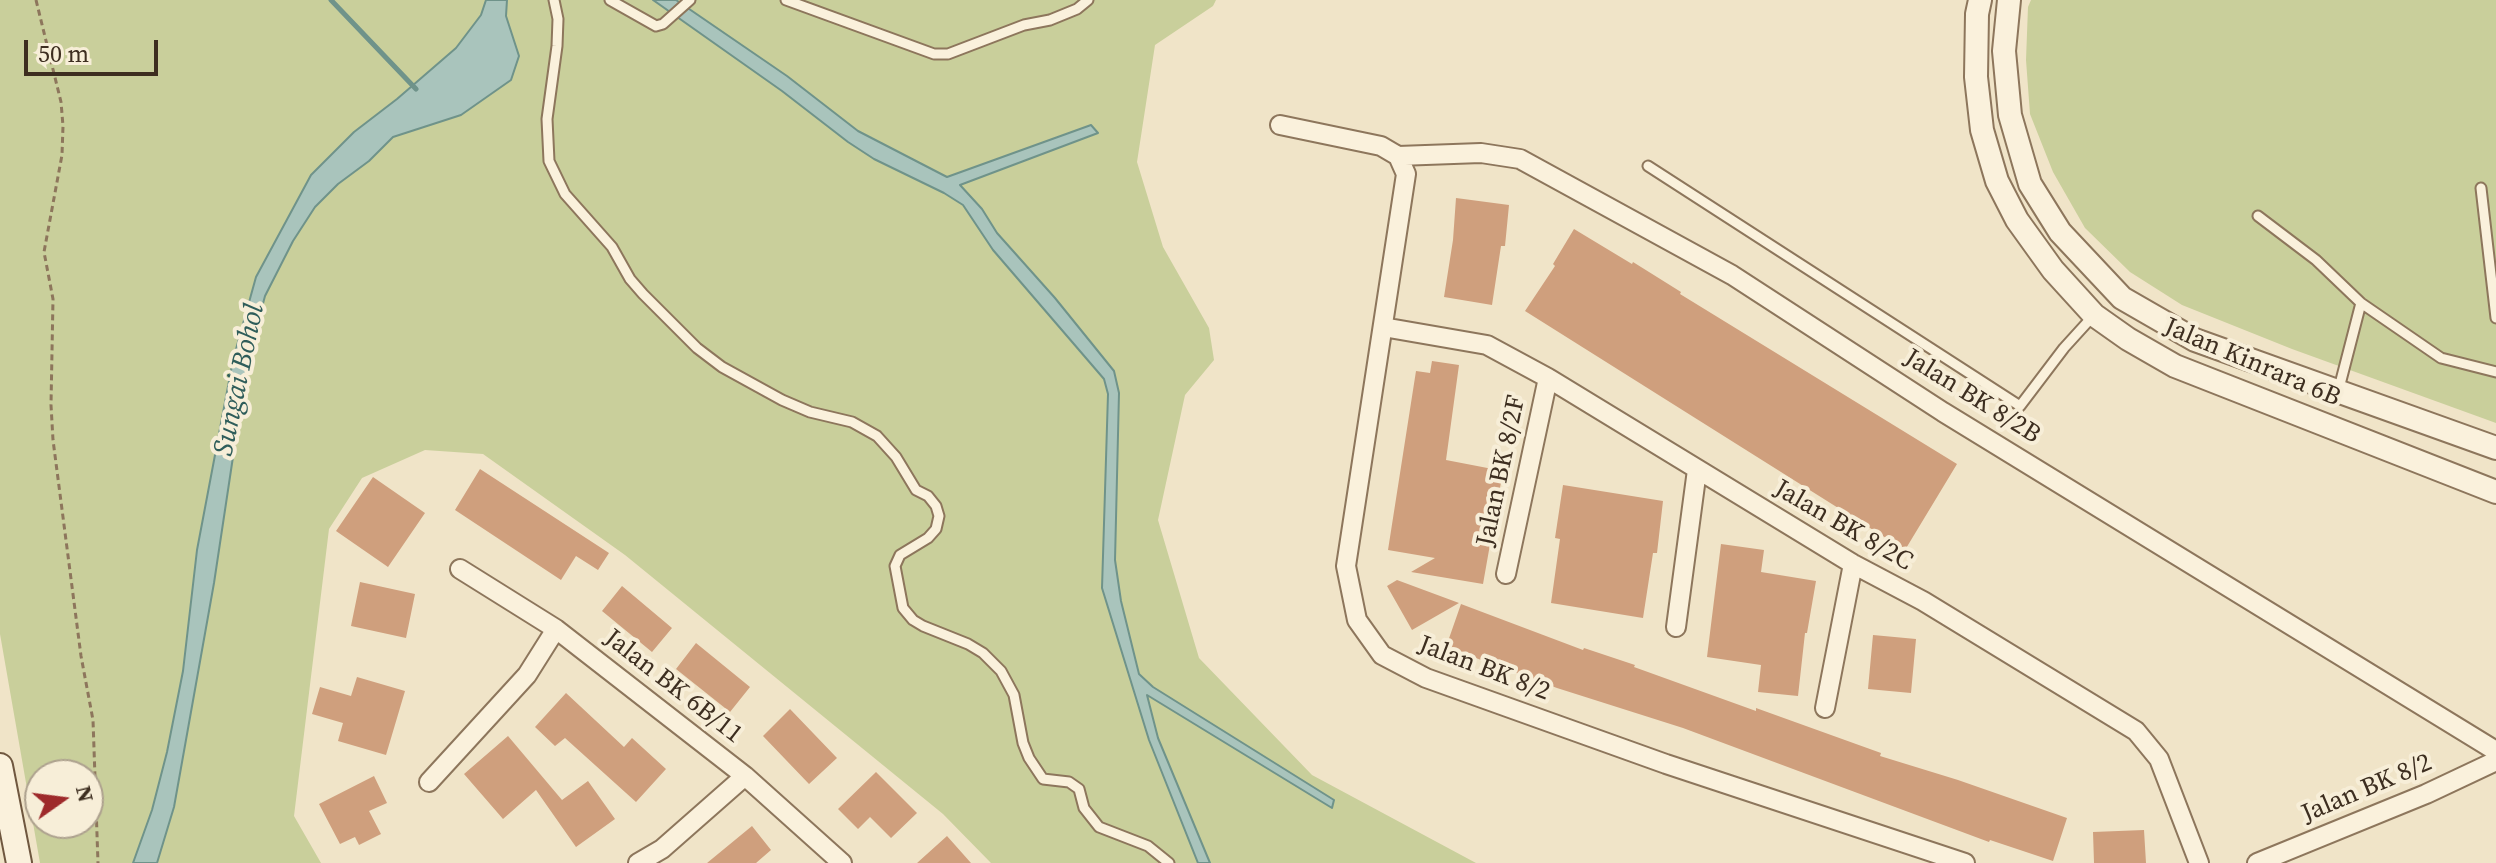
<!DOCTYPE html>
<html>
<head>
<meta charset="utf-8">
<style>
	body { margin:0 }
	#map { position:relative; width:2496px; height:863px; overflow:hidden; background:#f0e4c8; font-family:"Source Serif 4",serif }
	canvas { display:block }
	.north { position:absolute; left:24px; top:759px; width:80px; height:80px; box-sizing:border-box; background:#f7eed8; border:2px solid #ada18e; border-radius:50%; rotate:76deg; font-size:22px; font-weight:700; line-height:32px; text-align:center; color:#3d2e20 }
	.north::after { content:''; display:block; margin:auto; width:28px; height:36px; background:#9e2a2b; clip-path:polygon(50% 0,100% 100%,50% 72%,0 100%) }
	.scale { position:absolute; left:24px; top:40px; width:134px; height:36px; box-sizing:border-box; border:4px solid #3d2e20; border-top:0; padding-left:10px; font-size:24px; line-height:28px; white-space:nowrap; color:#3d2e20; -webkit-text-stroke:6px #f7eed8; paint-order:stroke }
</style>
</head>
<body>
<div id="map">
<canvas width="2496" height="863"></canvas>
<div class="north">N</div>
<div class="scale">50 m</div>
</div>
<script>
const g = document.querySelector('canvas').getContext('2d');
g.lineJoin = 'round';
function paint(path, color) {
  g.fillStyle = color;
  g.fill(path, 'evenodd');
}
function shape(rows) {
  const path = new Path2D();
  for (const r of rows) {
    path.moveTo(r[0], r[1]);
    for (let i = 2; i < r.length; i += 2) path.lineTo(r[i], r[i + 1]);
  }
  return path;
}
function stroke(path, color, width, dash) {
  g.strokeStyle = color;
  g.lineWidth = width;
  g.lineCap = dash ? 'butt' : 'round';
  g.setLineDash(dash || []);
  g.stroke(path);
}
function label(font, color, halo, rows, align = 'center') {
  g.font = font + ' "Source Serif 4",serif';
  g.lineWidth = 8;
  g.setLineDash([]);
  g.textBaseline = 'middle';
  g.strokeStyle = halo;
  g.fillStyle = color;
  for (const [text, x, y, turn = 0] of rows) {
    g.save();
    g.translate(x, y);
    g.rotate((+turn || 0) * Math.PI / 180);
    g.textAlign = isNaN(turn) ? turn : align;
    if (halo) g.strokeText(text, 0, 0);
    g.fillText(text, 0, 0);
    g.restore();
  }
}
paint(shape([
	[0,0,1216,0,1213,6,1155,45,1137,162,1163,247,1209,328,1214,360,1185,395,1158,520,1199,658,1312,775,1476,863,991,863,943,814,625,555,483,454,425,450,362,478,329,529,294,816,321,863,40,863,0,634],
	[40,775,88,775,88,823,40,823],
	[2031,0,2496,0,2496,423,2292,349,2182,305,2130,272,2085,228,2053,172,2030,114,2026,60,2028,7]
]), '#c9cf9b');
const water = shape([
	[486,0,507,0,506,16,519,56,511,80,461,115,393,137,369,161,338,184,315,207,293,241,265,296,247,364,214,583,174,807,157,863,133,863,152,810,167,752,183,671,197,550,233,360,256,277,311,175,354,132,397,99,456,48,481,15,486,0],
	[653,0,676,0,787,76,858,131,947,177,1091,125,1098,133,960,185,982,209,997,233,1055,298,1114,371,1119,393,1115,560,1121,601,1139,674,1153,687,1334,800,1332,808,1147,695,1158,738,1210,863,1198,863,1149,740,1102,588,1108,394,1104,379,993,250,963,205,944,193,874,159,848,142,782,91,653,0]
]);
paint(water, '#a9c4bc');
stroke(water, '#6f938a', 2);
stroke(shape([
	[331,0,416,89]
]), '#6f938a', 5);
paint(shape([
	[1456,198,1509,205,1505,246,1501,246,1492,305,1444,297,1453,240],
	[1574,229,1632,264,1633,262,1681,292,1680,294,1957,464,1905,550,1525,311,1555,266,1553,264],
	[1432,361,1459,365,1446,460,1503,471,1483,584,1411,572,1435,558,1388,550,1416,371,1430,373],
	[480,469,609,553,598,570,576,556,561,580,455,510],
	[373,477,425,513,388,567,336,531],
	[1563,485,1663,501,1657,553,1653,553,1643,618,1551,603,1560,539,1555,538],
	[1721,544,1764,550,1761,572,1816,581,1807,633,1805,633,1798,696,1758,692,1761,665,1707,657],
	[1397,580,1459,603,1412,630,1387,586],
	[360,582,415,594,406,638,351,626],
	[622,586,672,628,652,652,602,611],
	[1461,604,1583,650,1584,648,1635,665,1634,667,1756,711,1756,708,1881,753,1880,756,1958,780,2067,818,2053,861,1990,840,1989,842,1683,728,1557,688,1446,647],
	[1873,635,1916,639,1911,693,1868,689],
	[696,643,750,687,730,712,676,669],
	[357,677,405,691,386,755,338,741,343,723,312,714,320,687,351,696],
	[566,693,624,747,632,738,666,769,636,802,565,738,555,746,535,727],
	[790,709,837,758,809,784,763,736],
	[508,736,562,800,588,781,615,819,576,847,536,790,503,819,464,774],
	[876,772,917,813,891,838,870,817,858,829,838,809],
	[374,776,387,803,369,811,381,834,359,845,355,837,340,844,319,804],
	[752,826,771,850,756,863,707,863],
	[2144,830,2146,863,2094,863,2093,832],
	[947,836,971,863,917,863]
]), '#cf9f7d');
const service = shape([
	[554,0,558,19,557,46,547,119,549,161,565,194,612,247,630,279,643,294,697,348,722,367,782,400,810,412,852,422,877,436,896,457,916,490,928,496,936,506,939,516,936,529,928,538,900,555,895,566,903,608,913,620,923,626,968,644,983,653,1001,671,1014,695,1023,743,1029,758,1043,779,1069,782,1079,789,1084,808,1099,827,1148,846,1169,863],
	[610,0,656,26,663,24,690,0],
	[786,0,934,54,948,54,1024,25,1050,20,1077,9,1088,0],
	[1648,166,2020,406,2064,348,2094,315],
	[2481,188,2496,318],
	[2258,216,2316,260,2361,303,2441,358,2496,372],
	[2338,392,2361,303]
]);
const minor = shape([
	[1280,125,1381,146,1398,156],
	[1398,156,1481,153,1520,159,1732,275,1943,412,2496,751],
	[1398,156,1406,174,1346,566,1357,620,1382,655,1426,678,1666,764,1965,863],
	[1383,327,1487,345,1548,378,1853,564,1923,601,2136,731,2159,759,2199,863],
	[460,569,556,629,745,776,842,863],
	[1506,574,1548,378],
	[1676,627,1697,470],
	[1825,708,1853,564],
	[429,782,527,675,556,629],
	[638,863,662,849,745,776],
	[2257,863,2426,794,2496,761]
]);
const tertiary = shape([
	[1980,0,1977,14,1976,77,1982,130,1997,181,2017,220,2053,270,2094,315,2128,339,2175,366,2496,492],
	[2009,0,2004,51,2010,115,2030,184,2060,232,2122,298,2195,340,2496,448]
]);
const secondary = shape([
	[0,766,19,863]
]);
stroke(service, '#8d765c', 13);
stroke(minor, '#8d765c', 22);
stroke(tertiary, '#8d765c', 26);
stroke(secondary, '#6f573f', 28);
stroke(shape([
	[36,0,61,102,63,126,62,155,44,252,53,299,51,405,53,440,81,656,93,720,98,863]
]), '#8d765c', 3, [6, 4]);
stroke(service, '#faf1dc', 9);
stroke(minor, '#faf1dc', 18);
stroke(tertiary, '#faf1dc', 22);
stroke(secondary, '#faf1dc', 24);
label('26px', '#3d2e20', '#f7eed8', [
	["Jalan Kinrara 6B",2252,363,23],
	["Jalan BK 8/2B",1972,397,32],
	["Jalan BK 8/2F",1502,471,-78],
	["Jalan BK 8/2C",1843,526,30],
	["Jalan BK 8/2",1484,669,21],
	["Jalan BK 6B/11",673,687,38],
	["Jalan BK 8/2",2367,789,-23]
]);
label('italic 28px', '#2f5d5a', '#f7eed8', [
	["Sungai Bohol",240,380,-78]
]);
</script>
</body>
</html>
